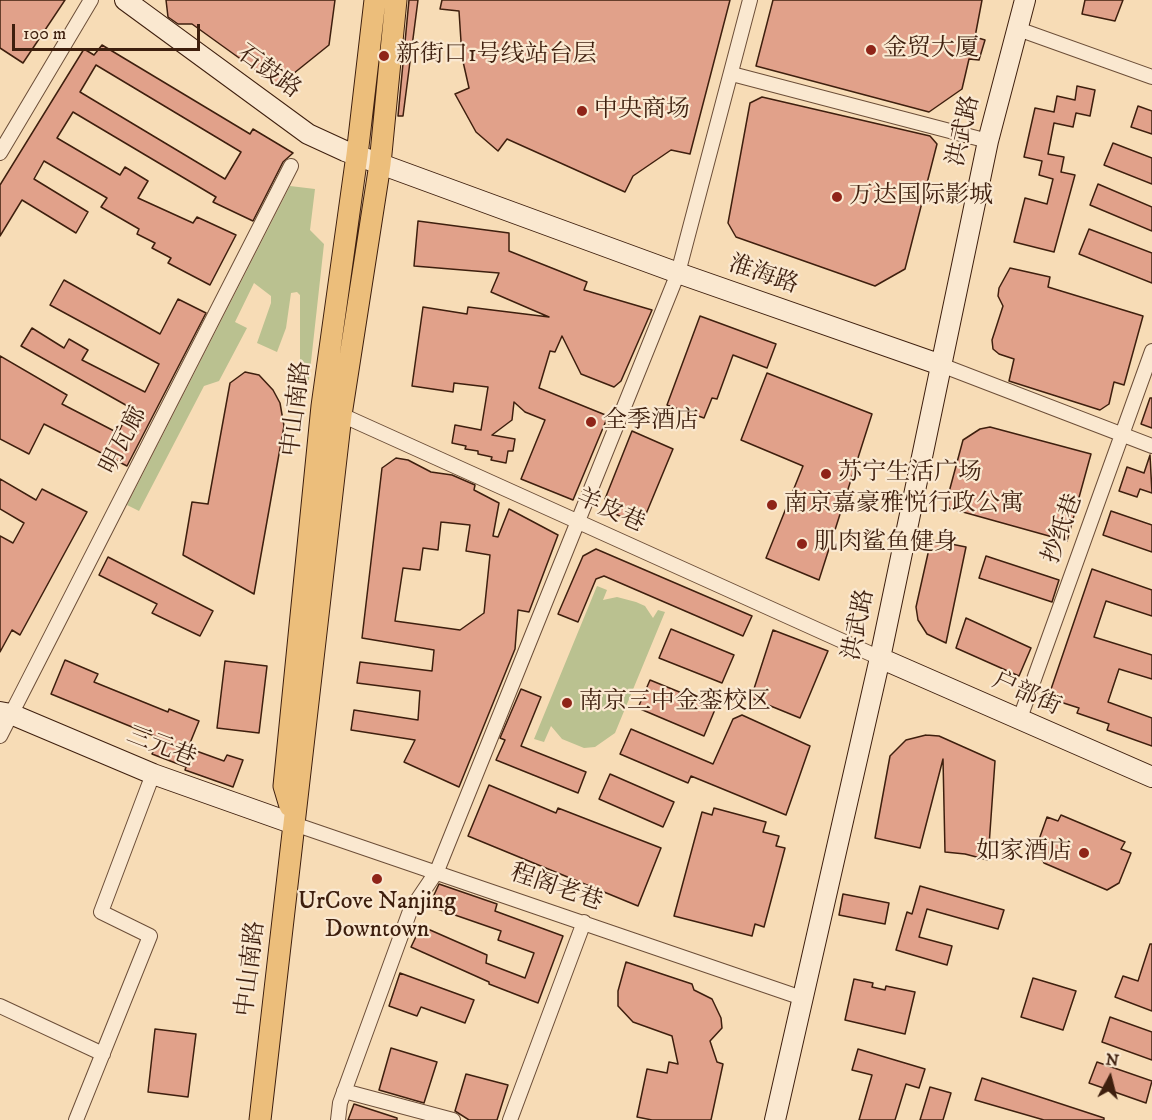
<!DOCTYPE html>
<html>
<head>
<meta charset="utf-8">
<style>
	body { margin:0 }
	#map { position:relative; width:1152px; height:1120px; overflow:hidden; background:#f7dcb6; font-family:"IM FELL DW Pica",serif }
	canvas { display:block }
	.north { position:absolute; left:1080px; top:1048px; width:60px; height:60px; -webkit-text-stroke:4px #fae8d0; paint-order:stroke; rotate:7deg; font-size:16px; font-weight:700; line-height:24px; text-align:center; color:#3e1f0e }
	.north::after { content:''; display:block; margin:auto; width:21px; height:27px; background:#3e1f0e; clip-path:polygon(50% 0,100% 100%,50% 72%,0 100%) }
	.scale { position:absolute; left:12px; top:24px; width:188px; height:27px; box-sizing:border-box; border:3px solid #3e1f0e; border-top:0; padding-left:8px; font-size:18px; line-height:21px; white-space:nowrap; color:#3e1f0e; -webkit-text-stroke:4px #fae8d0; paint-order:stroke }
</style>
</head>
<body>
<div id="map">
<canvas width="1152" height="1120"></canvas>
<div class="north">N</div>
<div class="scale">100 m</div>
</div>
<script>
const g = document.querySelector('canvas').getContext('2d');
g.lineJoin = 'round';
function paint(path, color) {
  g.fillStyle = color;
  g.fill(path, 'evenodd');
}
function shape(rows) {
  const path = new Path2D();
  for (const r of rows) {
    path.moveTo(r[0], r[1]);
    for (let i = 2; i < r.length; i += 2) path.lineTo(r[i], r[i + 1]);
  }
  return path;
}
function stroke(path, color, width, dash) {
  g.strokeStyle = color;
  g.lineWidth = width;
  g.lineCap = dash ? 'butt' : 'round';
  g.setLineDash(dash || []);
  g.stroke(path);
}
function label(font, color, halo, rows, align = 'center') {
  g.font = font + ' "IM FELL DW Pica","Noto Serif SC",serif';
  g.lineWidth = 4.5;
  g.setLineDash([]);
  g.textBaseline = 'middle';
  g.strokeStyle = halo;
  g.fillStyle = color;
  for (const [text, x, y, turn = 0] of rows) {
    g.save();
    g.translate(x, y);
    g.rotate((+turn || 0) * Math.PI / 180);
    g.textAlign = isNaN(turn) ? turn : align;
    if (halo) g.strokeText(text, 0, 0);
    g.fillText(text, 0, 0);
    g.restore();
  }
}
paint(shape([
	[290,186,315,189,310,230,324,244,309,380,300,378,300,295,297,292,291,293,286,328,277,352,257,343,271,303,271,296,254,283,235,322,247,328,219,381,204,386,139,511,127,505],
	[597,586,607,590,603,600,617,597,636,602,645,606,653,618,658,610,665,612,615,733,595,747,584,748,562,739,551,726,544,742,534,739]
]), '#bac190');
const building = shape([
	[0,0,65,0,23,63,0,48,0,0],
	[166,0,335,0,329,45,278,86,192,24,178,24,168,17,166,0],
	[409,0,418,0,403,116,398,116,409,0],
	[442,0,730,0,690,154,671,150,633,176,625,192,507,139,498,151,476,132,455,94,469,88,462,57,459,11,440,9,442,0],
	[773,0,982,0,975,37,985,40,979,60,969,59,962,89,929,112,756,66,773,0],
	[1085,0,1123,0,1115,21,1082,14,1085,0],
	[102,45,250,134,253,129,293,153,283,162,253,221,213,202,216,197,73,112,57,138,120,175,125,167,148,181,138,198,193,223,197,217,236,235,210,285,168,263,171,258,152,248,155,243,137,234,139,229,101,207,107,198,44,161,34,179,88,212,76,233,22,200,0,236,0,185,84,49,94,55,102,45],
	[96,65,241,152,225,179,80,92,96,65],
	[1077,86,1095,90,1090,116,1076,113,1073,127,1054,123,1048,154,1064,157,1061,172,1075,175,1054,252,1014,242,1025,198,1047,204,1053,179,1039,175,1042,161,1024,157,1035,108,1054,112,1057,96,1075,100,1077,86],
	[762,97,930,136,937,144,905,269,875,286,736,237,728,223,750,103,762,97],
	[1138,106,1152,111,1152,134,1131,127,1138,106],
	[1113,143,1152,158,1152,184,1104,165,1113,143],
	[1098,184,1152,207,1152,231,1090,205,1098,184],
	[418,221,509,233,509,251,587,282,584,290,652,310,621,381,614,387,581,374,562,336,555,352,550,351,539,388,608,416,573,500,521,479,545,420,525,412,514,402,512,420,492,435,515,439,513,451,508,451,506,463,491,460,492,457,478,454,478,451,465,449,466,446,452,443,455,425,481,430,488,387,454,383,453,392,412,386,423,307,467,314,468,307,549,317,491,292,499,273,414,266,418,221],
	[1089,229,1152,253,1152,283,1079,254,1089,229],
	[1010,268,1050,277,1048,287,1143,316,1124,385,1114,382,1109,404,1100,410,1009,381,1014,359,999,354,993,349,992,340,1003,306,998,296,999,288,1010,268],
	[64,280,160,334,178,299,206,313,127,466,44,424,29,454,0,439,0,356,67,395,62,404,118,433,131,408,21,346,32,328,64,348,69,339,88,350,82,360,145,392,159,364,50,305,64,280],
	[700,316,776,344,767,368,733,355,717,399,712,398,704,418,667,405,700,316],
	[245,372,259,375,273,390,280,403,284,426,254,594,183,555,192,502,208,504,230,383,245,372],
	[767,373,872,414,819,580,766,558,803,466,741,440,767,373],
	[1150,398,1152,398,1152,428,1141,424,1150,398],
	[990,427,1091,454,1067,541,945,507,963,440,980,429,990,427],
	[632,431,673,449,641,526,609,511,605,499,632,431],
	[1150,455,1152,493,1140,489,1137,497,1119,491,1127,467,1144,473,1150,455],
	[396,458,408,460,431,472,452,475,475,485,474,490,499,503,493,536,498,537,509,509,558,535,529,612,518,610,515,649,459,787,404,762,415,740,351,730,354,710,418,720,420,691,357,683,360,662,432,671,434,650,362,638,382,468,396,458],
	[441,522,470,525,466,551,490,555,484,613,460,630,395,621,403,568,420,570,423,548,438,550,441,522],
	[0,479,36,500,42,489,87,512,20,635,12,630,0,652,0,536,13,543,24,523,0,509,0,479],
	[1111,511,1152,525,1152,552,1103,535,1111,511],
	[931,540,966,547,946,643,927,634,918,620,916,607,931,540],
	[596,549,752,616,743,636,604,576,596,579,578,622,558,614,583,556,596,549],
	[986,556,1059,580,1052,602,979,578,986,556],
	[108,557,213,611,200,636,152,613,157,604,99,575,108,557],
	[1092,569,1152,590,1152,616,1106,601,1094,637,1152,655,1152,679,1119,669,1108,702,1152,718,1152,746,1107,730,1109,724,1077,713,1079,708,1048,698,1092,569],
	[966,618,1031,648,1019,676,956,648,966,618],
	[671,629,734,655,722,683,659,658,671,629],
	[773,630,828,651,800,718,751,698,773,630],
	[65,660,98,674,94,682,168,712,169,709,199,721,188,748,224,761,227,755,243,760,233,787,185,770,186,767,152,754,159,738,51,694,65,660],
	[225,661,267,666,259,733,217,728,225,661],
	[650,680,716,707,704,736,638,708,650,680],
	[521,689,541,697,521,746,586,772,578,793,496,760,505,740,500,738,521,689],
	[742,715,810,746,786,815,691,776,688,783,620,754,631,729,713,764,733,719,742,715],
	[926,735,939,736,995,761,988,860,965,854,945,852,943,759,920,848,875,838,890,756,906,740,926,735],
	[610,774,674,802,663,827,599,799,610,774],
	[489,785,556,813,558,808,661,848,638,906,468,836,489,785],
	[714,808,766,822,763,832,779,836,776,846,785,848,764,927,755,924,752,936,674,916,702,812,712,815,714,808],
	[1061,815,1125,842,1121,849,1131,853,1119,883,1107,890,1044,863,1036,848,1047,817,1058,821,1061,815],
	[439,884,497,904,495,911,563,936,538,1003,489,984,489,982,411,947,421,926,487,955,486,963,525,978,534,953,498,940,501,931,429,906,439,884],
	[920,886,1004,910,998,929,927,909,919,937,952,946,947,965,896,950,907,912,912,914,920,886],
	[843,894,889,903,885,924,839,915,843,894],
	[1150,944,1152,944,1152,1011,1115,997,1123,976,1138,981,1150,944],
	[626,962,692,984,694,990,712,999,721,1018,722,1028,710,1041,717,1062,723,1064,711,1120,652,1120,637,1117,647,1069,667,1073,669,1062,678,1064,672,1036,633,1022,618,1006,618,991,626,962],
	[400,973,474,1000,465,1023,421,1007,417,1016,389,1006,400,973],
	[1033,978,1076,991,1063,1030,1021,1017,1033,978],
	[854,979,873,983,872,987,885,990,886,986,915,992,905,1034,845,1020,854,979],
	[1110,1017,1152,1032,1152,1060,1102,1042,1110,1017],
	[155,1029,196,1034,188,1097,148,1092,155,1029],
	[391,1048,437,1062,424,1103,379,1090,391,1048],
	[858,1049,925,1069,919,1088,906,1084,895,1120,859,1120,872,1075,852,1070,858,1049],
	[1097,1062,1152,1081,1146,1103,1089,1083,1097,1062],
	[466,1074,508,1085,497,1120,469,1120,455,1111,466,1074],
	[982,1078,1104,1118,1104,1120,1044,1120,975,1100,982,1078],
	[930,1087,951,1093,943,1120,920,1120,930,1087],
	[354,1104,397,1118,397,1120,348,1120,354,1104]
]);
paint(building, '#e1a18a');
stroke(building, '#3e1f0e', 1.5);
const street = shape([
	[1018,29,1152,77],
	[732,74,988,141],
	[0,153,91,0],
	[941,365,1152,446],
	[335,412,880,658],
	[1019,721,1152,351],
	[0,736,291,166],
	[294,824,802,998],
	[0,1006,103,1054],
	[344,1091,453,1120],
	[76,1120,150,936,101,912,153,774],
	[338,1120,340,1103,410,911,437,871,678,273,750,0],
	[510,1120,584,922]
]);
const secondary = shape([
	[125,0,308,134,345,151,678,273,941,365],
	[880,658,1152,777],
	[0,712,11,714,153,774,294,824],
	[775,1120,880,658,988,141,1025,0]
]);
const primary = shape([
	[290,806,284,786,322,406,357,155,375,0],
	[260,1120,341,415,380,164,396,0]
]);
stroke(street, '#6c4e38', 16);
stroke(secondary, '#3e1f0e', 22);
stroke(primary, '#3e1f0e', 23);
stroke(street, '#fae8d0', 14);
stroke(secondary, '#fae8d0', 20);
stroke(primary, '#ecbe7b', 21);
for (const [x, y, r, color] of [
	[871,50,6,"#8f2418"],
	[384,56,6,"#8f2418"],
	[582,111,6,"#8f2418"],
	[837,197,6,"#8f2418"],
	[591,422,6,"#8f2418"],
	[826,474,6,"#8f2418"],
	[772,505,6,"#8f2418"],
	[802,544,6,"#8f2418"],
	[567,703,6,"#8f2418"],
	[1084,853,6,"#8f2418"],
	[377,879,6,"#8f2418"]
]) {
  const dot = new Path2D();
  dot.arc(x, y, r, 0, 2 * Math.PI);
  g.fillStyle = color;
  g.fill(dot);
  stroke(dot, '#fae8d0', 2);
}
label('24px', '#3e1f0e', '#fae8d0', [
	["金贸大厦",883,50],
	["新街口1号线站台层",396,56],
	["中央商场",594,111],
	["万达国际影城",849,197],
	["全季酒店",603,422],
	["苏宁生活广场",838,474],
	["南京嘉豪雅悦行政公寓",784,505],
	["肌肉鲨鱼健身",814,544],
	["南京三中金銮校区",579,703],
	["如家酒店",1072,853,"right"],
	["UrCove Nanjing",377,903,"center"],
	["Downtown",377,931,"center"]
], 'left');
label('24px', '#3e1f0e', '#fae8d0', [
	["石鼓路",268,73,36],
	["洪武路",965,131,-77],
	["淮海路",763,276,19],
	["中山南路",298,409,-83],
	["明瓦廊",125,441,-63],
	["羊皮巷",610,512,24],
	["抄纸巷",1064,529,-70],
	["洪武路",860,625,-78],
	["户部街",1026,695,24],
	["三元巷",161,748,21],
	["程阁老巷",556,889,19],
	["中山南路",252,969,-83]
]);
</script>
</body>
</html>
